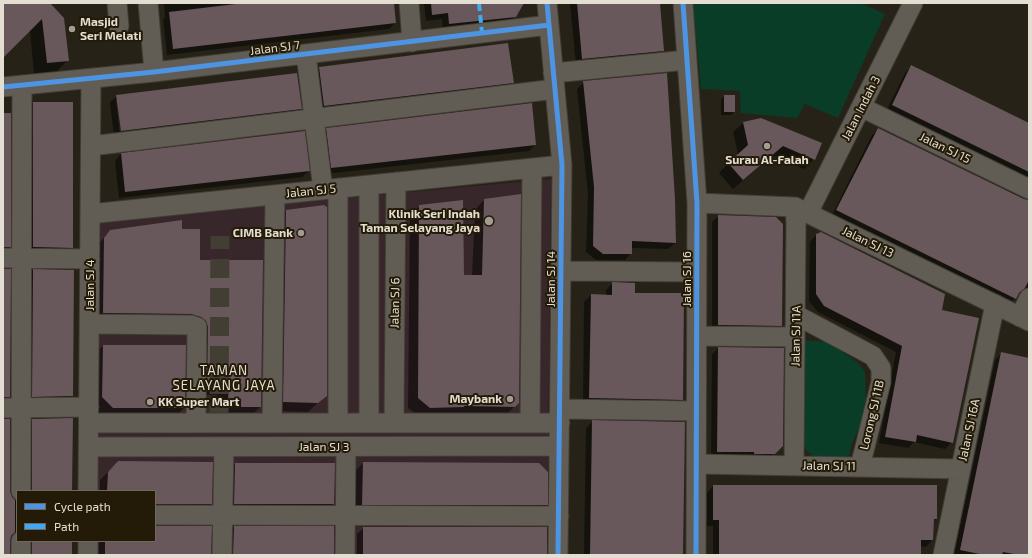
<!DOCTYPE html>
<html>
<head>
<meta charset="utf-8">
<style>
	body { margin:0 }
	#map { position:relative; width:1032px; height:558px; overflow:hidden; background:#272217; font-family:"Exo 2",sans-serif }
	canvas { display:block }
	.frame { position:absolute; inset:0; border:4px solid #e4ded2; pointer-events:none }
	.legend { position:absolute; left:16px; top:490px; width:140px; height:52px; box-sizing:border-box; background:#231b07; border:1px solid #706958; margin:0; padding:5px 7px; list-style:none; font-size:12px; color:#e4ded2 }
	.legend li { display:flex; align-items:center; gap:8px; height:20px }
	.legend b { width:20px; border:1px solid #706958 }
</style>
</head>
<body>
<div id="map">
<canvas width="1032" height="558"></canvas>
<div class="frame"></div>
<ul class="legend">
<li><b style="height:5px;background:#4d94e3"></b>Cycle path</li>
<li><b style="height:5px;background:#3fa9f5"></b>Path</li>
</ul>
</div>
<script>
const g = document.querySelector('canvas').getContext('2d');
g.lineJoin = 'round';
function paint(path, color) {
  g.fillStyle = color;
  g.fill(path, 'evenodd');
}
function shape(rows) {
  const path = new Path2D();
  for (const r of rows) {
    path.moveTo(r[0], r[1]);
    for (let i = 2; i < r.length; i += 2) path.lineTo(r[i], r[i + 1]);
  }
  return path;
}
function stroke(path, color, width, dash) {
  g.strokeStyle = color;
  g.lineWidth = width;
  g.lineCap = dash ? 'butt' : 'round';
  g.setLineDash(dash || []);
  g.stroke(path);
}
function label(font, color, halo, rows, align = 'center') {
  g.font = font + ' "Exo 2",sans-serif';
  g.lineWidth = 4;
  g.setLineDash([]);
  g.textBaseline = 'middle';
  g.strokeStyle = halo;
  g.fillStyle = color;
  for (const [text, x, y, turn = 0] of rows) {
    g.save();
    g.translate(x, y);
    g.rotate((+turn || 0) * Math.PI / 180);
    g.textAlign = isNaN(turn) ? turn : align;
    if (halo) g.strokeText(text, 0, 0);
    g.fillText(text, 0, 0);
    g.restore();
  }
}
paint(shape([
	[551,179,547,555,96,555,96,541,155,541,155,491,97,491,98,221]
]), '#37262a');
paint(shape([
	[693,3,861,3,885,14,838,118,805,104,797,118,741,113,740,91,701,89],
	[802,340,829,342,858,363,865,372,866,401,861,424,852,443,849,455,840,461,814,457,807,451,801,438]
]), '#093d27');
paint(shape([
	[3,3,48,3,68,60,55,73,34,75,30,30,3,57],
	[164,3,393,3,395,23,389,29,167,55,163,19,165,17],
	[424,3,523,3,515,16,508,23,443,30,442,19,426,21],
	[570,3,659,3,663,51,657,57,576,65],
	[911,66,1029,124,1029,182,886,112,905,73],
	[319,68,512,83,506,89,317,112,313,75],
	[584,82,675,243,668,249,631,248,631,253,625,260,596,260,586,252,588,194,577,89],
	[117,96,301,109,294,115,114,137,110,102],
	[116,100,118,100,122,136,120,136],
	[724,96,734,112,731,115,721,115,721,99],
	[33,103,72,247,65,254,26,253,27,110],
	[3,114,10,247,3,253],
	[743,123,814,159,804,169,772,155,733,189,719,173,738,154,733,132],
	[327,129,535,145,529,151,325,174,320,136],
	[879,129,1029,201,1029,296,1021,293,1018,294,1009,305,831,217,872,135],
	[121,154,309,171,302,177,119,198,115,161],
	[484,200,514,407,504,417,420,417,408,408,410,216,420,206,463,276,472,276,475,210],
	[286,211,326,395,308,412,274,411,276,221],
	[719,216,781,325,775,332,712,331,712,222],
	[181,230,199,261,260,407,248,419,229,419,229,412,216,412,217,395,196,395,194,333,91,325,98,244,111,231],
	[816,235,941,311,952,442,945,449,914,442,908,448,879,443,896,352,818,312,809,301,810,242],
	[33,270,73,271,72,396,66,402,26,403,26,277],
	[613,283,634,294,682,399,675,406,583,405,584,302,591,295,606,295,606,290],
	[103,346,184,408,174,418,103,417,93,407,93,355],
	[718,348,782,445,767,460,711,458,712,355],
	[1002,353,1029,359,1029,555,954,555,995,360],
	[3,419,9,491,10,497,17,502,17,537,10,538,9,555,3,555],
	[33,420,72,491,26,491,26,426],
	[593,421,684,423,682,555,584,555,586,428],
	[118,462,211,504,203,511,155,511,155,491,100,491,100,480],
	[363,463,547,505,537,514,353,514,353,473],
	[235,464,334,464,333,504,324,514,225,514,225,474],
	[713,486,936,519,933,522,932,540,926,547,920,546,920,555,713,555,713,526,707,526,707,493],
	[155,527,210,555,98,555,99,541,155,541],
	[234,527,333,527,333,555,226,555,226,535],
	[364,528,546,555,357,555,357,534],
	[23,541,71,541,71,555,26,555]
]), '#0007');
paint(shape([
	[3,3,50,3,64,18,69,61,47,63,42,19,3,58],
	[244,3,394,3,396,23,173,49,169,12],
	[431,3,524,3,516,17,449,24,448,13,432,15],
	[577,3,660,3,664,51,582,59],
	[508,43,514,83,324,106,319,67],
	[911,65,1029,123,1029,172,892,105],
	[297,73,302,109,121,131,116,95],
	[667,73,675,199,676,243,632,241,632,254,603,254,593,246,594,187,583,81],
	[724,95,735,95,735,112,724,112],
	[33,102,73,102,73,248,33,247],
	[532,103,536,145,331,168,326,128],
	[3,113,11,113,11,247,3,247],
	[761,118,822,143,815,160,783,146,743,180,728,163,748,145,743,122],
	[878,128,1024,199,1029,200,1029,280,1025,288,1019,293,1016,299,836,210],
	[305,131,310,171,125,192,121,153],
	[521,194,519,403,515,407,464,406,464,407,430,408,418,398,419,205,463,200,464,275,482,275,484,199],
	[324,205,327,207,327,396,318,403,283,402,286,210],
	[718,215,776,217,783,224,782,326,718,325],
	[182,220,182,229,200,229,200,260,263,260,261,407,241,407,241,400,228,401,229,383,207,383,208,327,206,321,201,317,191,314,103,313,104,238,110,230],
	[821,232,945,294,942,310,979,318,953,443,917,435,916,442,885,437,902,346,824,306,816,294,816,234],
	[3,269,11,269,10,397,3,397],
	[33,269,74,270,73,396,32,397],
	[612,282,635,283,635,293,684,293,683,400,589,398,591,294,612,295],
	[103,345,186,345,185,408,113,408,102,397],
	[718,347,784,348,783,446,775,454,754,454,754,452,717,452],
	[1001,352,1029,358,1029,555,1019,555,1003,552,1002,555,984,555,960,550],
	[73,418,72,491,32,491,32,419],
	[3,419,10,419,10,491,12,497,15,500,15,532,11,536,10,541,10,555,3,555],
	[592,420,685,422,683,555,590,554],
	[118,461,213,462,212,504,155,504,155,491,107,491,108,472],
	[363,462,539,463,548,472,548,505,362,505],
	[235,463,335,463,334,504,234,504],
	[713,485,937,485,937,519,934,519,933,540,921,540,921,555,719,555,719,520,713,520],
	[155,526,212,526,211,555,105,555,105,541,155,541],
	[234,526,334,526,334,555,233,555],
	[363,527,547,527,547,555,363,555],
	[32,541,72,541,72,555,32,555]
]), '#68575b');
stroke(shape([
	[219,423,220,236]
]), '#433e33', 19, [19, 10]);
const minor = shape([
	[117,3,119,26],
	[148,3,154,72],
	[409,3,412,42],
	[547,3,562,165,558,555],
	[683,3,697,203,696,555],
	[306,54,323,190],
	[553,73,687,60],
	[3,87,154,72,549,25],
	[861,107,1029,189],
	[91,146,555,89],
	[369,185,369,423],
	[338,188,338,423],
	[697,203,795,207,1029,321],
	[808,213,913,3],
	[90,214,562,165],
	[3,258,90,259],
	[561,271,697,272],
	[796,315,873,356,881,368,881,382,860,467],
	[1020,317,1029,298],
	[90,324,191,325,197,327,196,423],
	[697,336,795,337],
	[3,408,89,407],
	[560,409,696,411],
	[89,423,560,423],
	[272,423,275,195],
	[394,423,396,182],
	[530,423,532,168],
	[89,447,559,446],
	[696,464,961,469],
	[794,466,796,223,795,207],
	[21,491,22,85],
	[88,491,91,79],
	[155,515,559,516],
	[21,555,21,541],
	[88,555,88,541],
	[222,555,224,447],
	[345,555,346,447],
	[943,555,995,304]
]);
stroke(minor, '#423d35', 21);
stroke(minor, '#615d54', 19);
stroke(shape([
	[479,3,482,33]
]), '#3fa9f5', 4, [8, 4]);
stroke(shape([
	[547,3,562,165,558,555],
	[683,3,697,203,696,555],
	[3,87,154,72,549,25]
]), '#4d94e3', 5);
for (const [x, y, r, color] of [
	[72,29,4,"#a29c91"],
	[767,146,4,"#a29c91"],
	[489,221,5,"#a29c91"],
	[301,233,4,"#a29c91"],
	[510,399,4,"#a29c91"],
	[150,402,4,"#a29c91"]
]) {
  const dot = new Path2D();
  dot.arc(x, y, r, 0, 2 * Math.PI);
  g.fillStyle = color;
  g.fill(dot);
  stroke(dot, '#231b07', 1.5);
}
label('bold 12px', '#e4ded2', '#231b07', [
	["Masjid",80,22,"left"],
	["Seri Melati",80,36,"left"],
	["Surau Al-Falah",767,160,"center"],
	["Klinik Seri Indah",480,214],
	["Taman Selayang Jaya",480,228],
	["CIMB Bank",293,233],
	["Maybank",502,399],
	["KK Super Mart",158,402,"left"]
], 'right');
label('12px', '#e4ded2', '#231b07', [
	["Jalan SJ 7",275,48,-7],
	["Jalan Indah 3",861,108,-63],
	["Jalan SJ 15",945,148,26],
	["Jalan SJ 5",311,191,-6],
	["Jalan SJ 13",868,242,26],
	["Jalan SJ 14",551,279,-90],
	["Jalan SJ 16",687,279,-90],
	["Jalan SJ 4",90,285,-90],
	["Jalan SJ 6",395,303,-89],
	["Jalan SJ 11A",796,336,-89],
	["Lorong SJ 11B",872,415,-77],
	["Jalan SJ 16A",969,430,-78],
	["Jalan SJ 3",324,447],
	["Jalan SJ 11",829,466,1]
]);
g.letterSpacing = '1px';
label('13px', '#e4ded2', '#231b07', [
	["TAMAN",224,371],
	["SELAYANG JAYA",224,386]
]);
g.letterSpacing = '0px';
</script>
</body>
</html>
